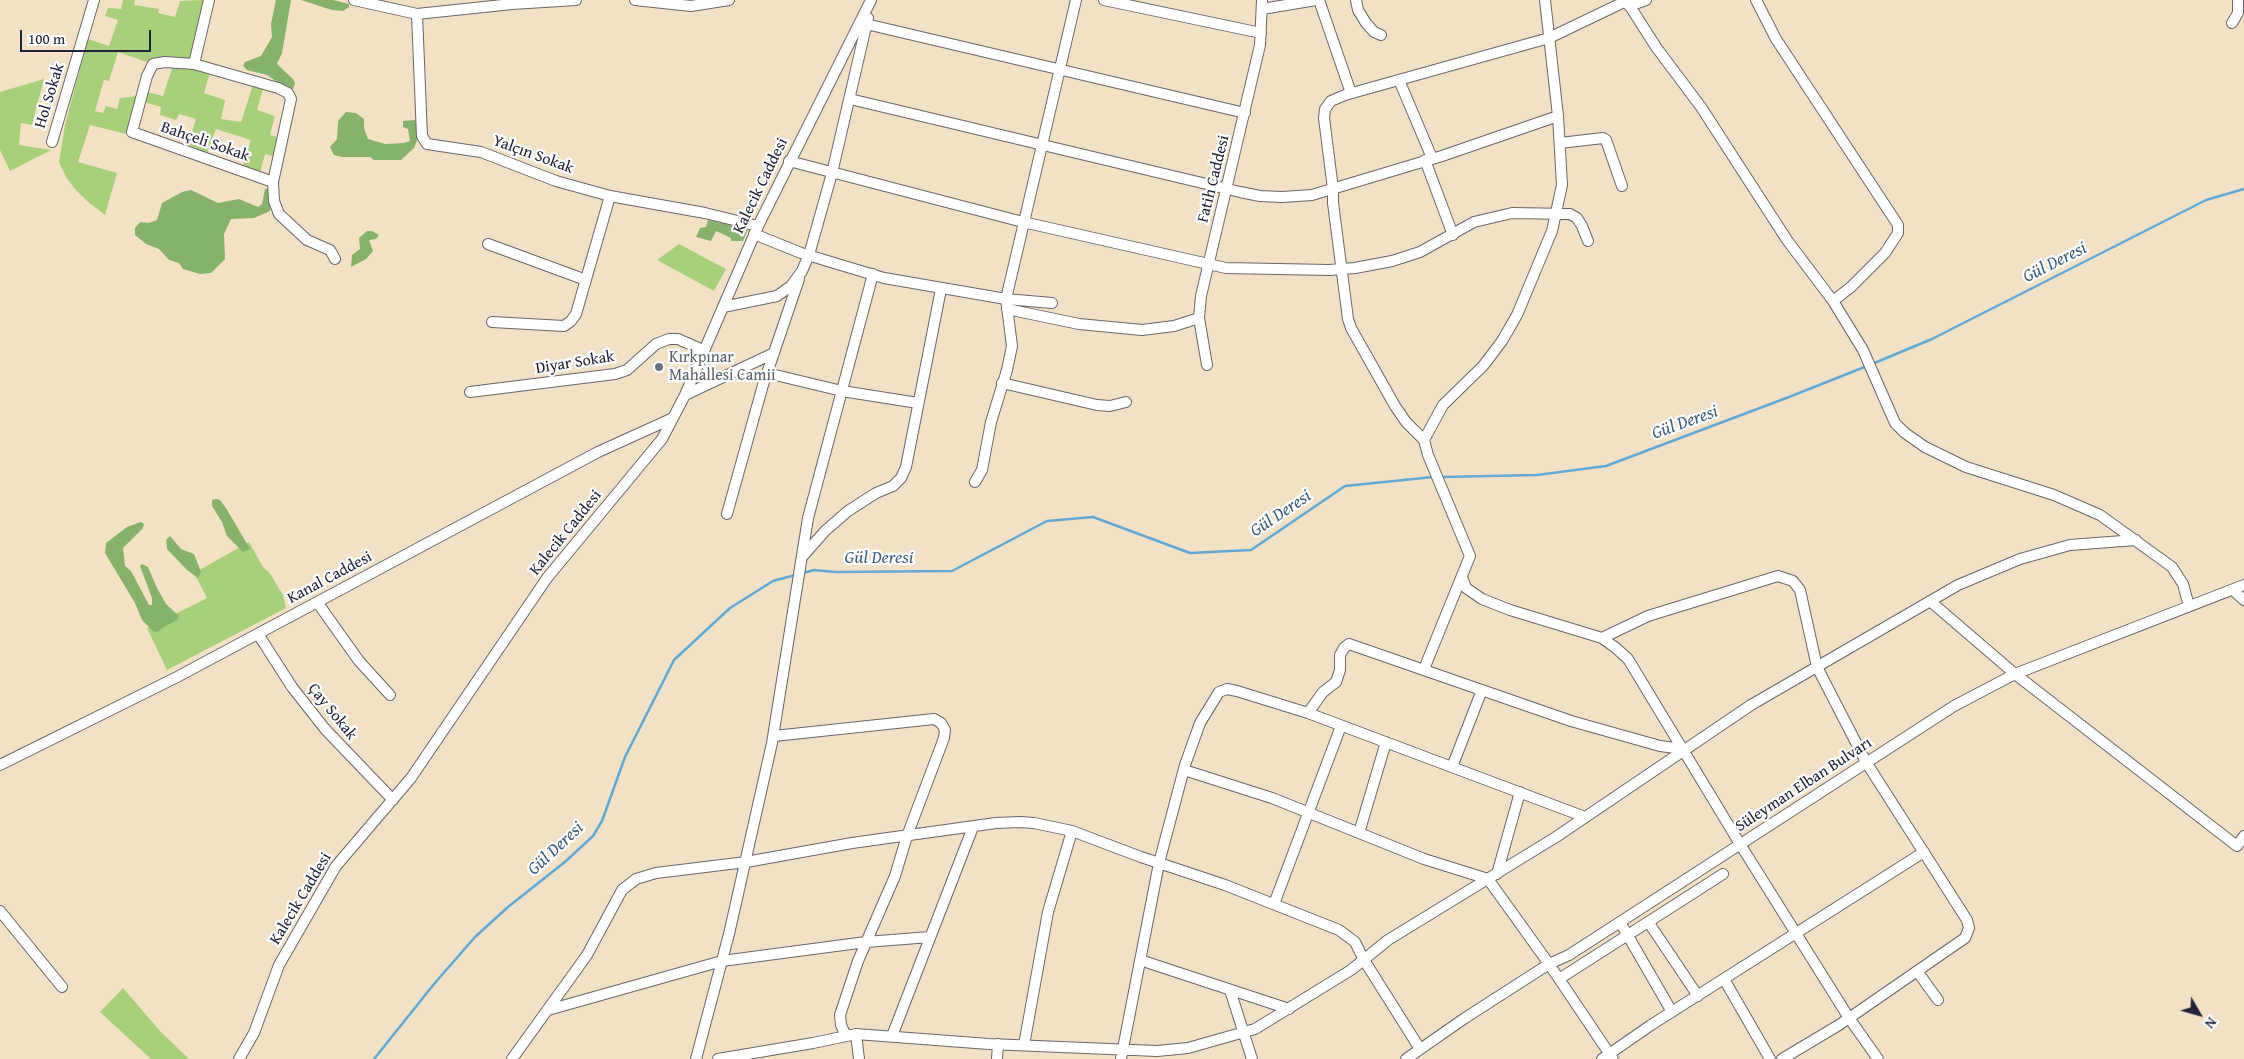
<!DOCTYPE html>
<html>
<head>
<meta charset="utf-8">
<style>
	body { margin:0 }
	#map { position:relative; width:2244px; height:1059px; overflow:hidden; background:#f3e1c6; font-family:"Gentium Book Plus",serif }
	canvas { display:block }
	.north { position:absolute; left:2174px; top:989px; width:50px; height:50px; -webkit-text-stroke:4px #fff; paint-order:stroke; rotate:128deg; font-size:14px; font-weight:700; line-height:20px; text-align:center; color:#22223b }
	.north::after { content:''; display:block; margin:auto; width:18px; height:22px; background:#22223b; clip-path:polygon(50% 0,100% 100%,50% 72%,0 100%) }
	.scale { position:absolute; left:20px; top:30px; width:131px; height:22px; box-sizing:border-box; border:2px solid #22223b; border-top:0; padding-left:6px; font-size:15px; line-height:18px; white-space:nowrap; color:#22223b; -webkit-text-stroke:4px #fff; paint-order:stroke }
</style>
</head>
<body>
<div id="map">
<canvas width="2244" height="1059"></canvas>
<div class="north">N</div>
<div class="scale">100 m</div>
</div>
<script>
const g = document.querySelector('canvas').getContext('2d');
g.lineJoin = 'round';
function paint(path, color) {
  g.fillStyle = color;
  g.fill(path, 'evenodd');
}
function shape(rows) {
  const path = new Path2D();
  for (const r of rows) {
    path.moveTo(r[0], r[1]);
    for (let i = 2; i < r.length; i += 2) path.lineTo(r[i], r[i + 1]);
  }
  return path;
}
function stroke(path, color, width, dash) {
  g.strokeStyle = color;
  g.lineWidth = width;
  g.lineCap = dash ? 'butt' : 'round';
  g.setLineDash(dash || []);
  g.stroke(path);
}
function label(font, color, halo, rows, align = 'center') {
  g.font = font + ' "Gentium Book Plus",serif';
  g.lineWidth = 4.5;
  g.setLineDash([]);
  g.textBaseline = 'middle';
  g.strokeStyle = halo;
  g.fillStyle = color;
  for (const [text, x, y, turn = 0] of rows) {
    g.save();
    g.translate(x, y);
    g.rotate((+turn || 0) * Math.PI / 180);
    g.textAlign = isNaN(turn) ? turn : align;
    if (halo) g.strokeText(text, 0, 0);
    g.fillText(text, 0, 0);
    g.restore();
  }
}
paint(shape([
	[123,0,135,0,134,5,159,9,158,13,175,17,180,1,203,0,191,56,185,62,158,58,150,59,147,62,118,52,109,81,104,80,95,111,103,113,106,106,117,109,120,98,136,96,126,134,90,125,78,162,117,173,105,215,87,201,74,188,66,177,59,162,65,125,88,39,109,46,118,20,105,16,108,8,121,9],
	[173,65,210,72,204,93,225,100,221,119,241,122,253,85,263,88,257,110,275,116,270,135,281,138,276,157,265,154,260,173,243,165,251,140,216,129,207,153,188,145,196,119,179,114,176,120,160,115,161,107,144,102,147,92,163,96],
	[44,79,32,125,21,123,19,145,51,150,10,171,0,150,0,92],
	[679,244,726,269,714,291,657,260],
	[249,542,263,567,269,572,283,595,286,608,167,670,147,628,207,598,194,573],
	[123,988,161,1032,189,1059,151,1059,100,1012]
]), '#a8d07b');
paint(shape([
	[276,0,291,0,282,53,277,64,293,79,295,83,293,89,280,84,267,75,247,70,243,66,245,62,261,56,272,37,271,24],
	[301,0,333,0,349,4,349,7,343,11,332,10],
	[346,112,356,113,364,119,364,128,368,139,385,144,404,143,410,141,408,129,403,127,403,121,415,120,419,135,414,148,401,160,374,160,370,157,342,157,334,155,330,147,337,139,338,121],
	[270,188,270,211,254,218,231,219,224,234,225,259,211,273,200,274,183,269,179,263,169,260,159,249,146,244,135,235,135,228,140,222,149,223,157,220,162,203,182,192,191,190,218,203,239,199,258,207,262,204,265,189],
	[708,220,748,229,743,241,731,241,731,238,716,231,711,241,696,237,700,228,706,227],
	[367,231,372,231,379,235,376,239,369,240,373,251,366,259,351,267,352,255,360,249,359,238],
	[216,499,220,500,226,508,250,549,243,552,227,536,222,522,212,506,212,500],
	[141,522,144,524,143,528,123,548,125,566,131,571,149,605,152,605,152,598,140,566,142,564,148,567,157,588,166,604,179,616,177,620,162,628,158,632,153,631,142,620,135,603,105,553,106,543,127,527],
	[170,536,181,549,194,554,201,572,198,578,187,570,167,549,166,540]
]), '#86b26b');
stroke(shape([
	[1872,364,1932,339,2206,200,2244,189],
	[1441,477,1537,475,1606,466,1789,397,1867,366],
	[803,573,814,570,835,572,952,571,1047,521,1093,517,1190,553,1251,550,1345,486,1433,477],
	[374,1059,434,984,475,937,508,907,566,861,593,836,602,821,625,757,674,660,730,608,773,581,795,575]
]), '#60a9d7', 2.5);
const minor = shape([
	[209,0,194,64,278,88,288,93,291,99,273,182],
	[354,0,417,14,512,4,576,0],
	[635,0,691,6,729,0],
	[1104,0,1261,33],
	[1319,0,1351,93],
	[1356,0,1358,10,1366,23,1374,32,1381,35],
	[1626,0,1656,47,1701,107,1787,240,1833,301,1863,350,1895,423,1905,433,1925,447,1966,467,2054,495,2100,515,2172,567,2183,584,2189,606],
	[1756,0,1776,39,1898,225,1898,233,1885,253,1851,287,1833,301],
	[1629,6,1646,0],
	[1262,9,1316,0],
	[417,14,422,136,427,144,481,152,556,181,610,196,705,213,758,226],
	[2232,23,2238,13,2238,0],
	[866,24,1245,113],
	[194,64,165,62,153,64,147,76,132,132,273,182,274,201,279,214,307,240,330,250,335,259],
	[1399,80,1432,158],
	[850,99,1240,192,1260,196,1282,197,1312,195,1442,156,1558,116],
	[52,142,94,0],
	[1560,143,1603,138,1606,140,1622,186],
	[1425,160,1453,235],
	[789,161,1023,222,1226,268,1329,270,1355,268,1392,261,1420,252,1474,222,1512,213,1570,214,1577,218,1582,226,1588,241],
	[754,234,801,253,884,278,1006,299,1052,303],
	[488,244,586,280],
	[723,307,777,296,791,286,802,271,809,255,832,173,868,18],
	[1007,309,1079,324,1142,330,1174,326,1199,318],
	[492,322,564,326,571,321,576,314,610,196],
	[1207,365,1199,318,1201,296,1260,45,1262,0],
	[767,373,842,391,918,403],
	[1002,383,1097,405,1110,406,1126,402],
	[470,392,615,374,627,370,656,344,669,339,678,339,703,350],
	[685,395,774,353],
	[1424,440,1406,422,1395,406,1351,328,1348,319,1333,203,1333,189,1324,118,1325,109,1331,101,1345,95,1549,38,1626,1],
	[975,482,982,470,991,422,1007,370,1012,346,1006,299,1076,0],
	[727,514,763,385,799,279],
	[802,557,825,531,848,511,876,493,893,486,901,478,906,467,941,289],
	[1462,577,1466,588,1482,599,1510,610,1602,638,1616,648,1628,659,1740,844,1849,1018,1878,1059],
	[2233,590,2244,600],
	[1930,601,2015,674,2237,846,2244,836],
	[317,602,359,661,390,695],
	[258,634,292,687,325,729,393,800],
	[1602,638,1648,616,1778,576,1793,581,1800,590,1817,667,1866,762,1967,920,1969,928,1965,938,1839,1025,1782,1059],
	[1424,669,1470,556,1428,455,1424,440,1443,405,1483,366,1502,341,1517,315,1552,231,1562,185,1558,116,1545,0],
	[1308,713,1323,692,1336,682,1340,670,1340,655,1344,648,1349,644,1571,721,1660,746,1684,749],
	[774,736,934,719,941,723,945,730,944,738,907,836,895,876,858,961,840,1015,841,1025,846,1036],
	[0,765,177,677,598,452,673,418],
	[1452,767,1482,690],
	[1184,770,1272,798,1424,859,1488,879,1549,964,1613,1059],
	[1359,833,1386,742],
	[1497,874,1520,792],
	[1274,904,1341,726],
	[0,911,62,987],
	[1620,922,1672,1012],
	[1649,923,1698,996],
	[1140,960,1289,1009],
	[1917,971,1938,1000],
	[1559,979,1723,874],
	[1724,979,1770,1059],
	[1230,990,1252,1059],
	[548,1010,722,961,866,942,930,937],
	[856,1034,859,1059],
	[892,1036,973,827],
	[1024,1045,1048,912,1072,831],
	[239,1059,254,1033,279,965,336,866,411,778,547,578,662,439,685,395,758,226,871,0],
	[512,1059,587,955,622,890,636,879,656,873,746,862,852,843,996,823,1020,822,1034,823,1072,831,1141,857,1225,885,1339,930,1355,942,1364,960,1420,1049],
	[696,1059,729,934,772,743,808,518,873,274],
	[718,1059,813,1043,856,1034,989,1044,1157,1051,1188,1048,1255,1029,1351,970,1388,940,1556,837,1751,705,1958,585,2020,559,2070,545,2136,540],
	[997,1059,998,1044],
	[1121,1059,1159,863,1185,765,1200,723,1219,692,1227,689,1237,691,1308,713,1585,817],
	[1406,1059,1465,1018,1549,964,1569,955,1954,706,2015,674,2244,585],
	[1602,1059,1651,1025,1924,852]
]);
stroke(minor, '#6b656c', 12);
stroke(minor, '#fff', 10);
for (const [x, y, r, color] of [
	[659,367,5,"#6b7280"]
]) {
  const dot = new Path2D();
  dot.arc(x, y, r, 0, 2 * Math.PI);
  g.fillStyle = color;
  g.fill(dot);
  stroke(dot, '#fff', 2);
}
label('16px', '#22223b', '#fff', [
	["Hol Sokak",50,96,-73],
	["Bahçeli Sokak",205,142,19],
	["Yalçın Sokak",533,155,20],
	["Fatih Caddesi",1214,179,-76],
	["Kalecik Caddesi",761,186,-64],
	["Diyar Sokak",575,363,-9],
	["Kalecik Caddesi",566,533,-51],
	["Kanal Caddesi",330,578,-28],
	["Çay Sokak",332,712,51],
	["Süleyman Elban Bulvarı",1804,785,-33],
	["Kalecik Caddesi",301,899,-59]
]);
label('16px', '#5b616d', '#fff', [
	["Kırkpınar",669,358],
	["Mahallesi Camii",669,376]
], 'left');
label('italic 18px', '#3e5f81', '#fff', [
	["Gül Deresi",2055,263,-27],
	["Gül Deresi",1685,423,-20],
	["Gül Deresi",1281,514,-34],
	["Gül Deresi",879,558],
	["Gül Deresi",556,849,-43]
]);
</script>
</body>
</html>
